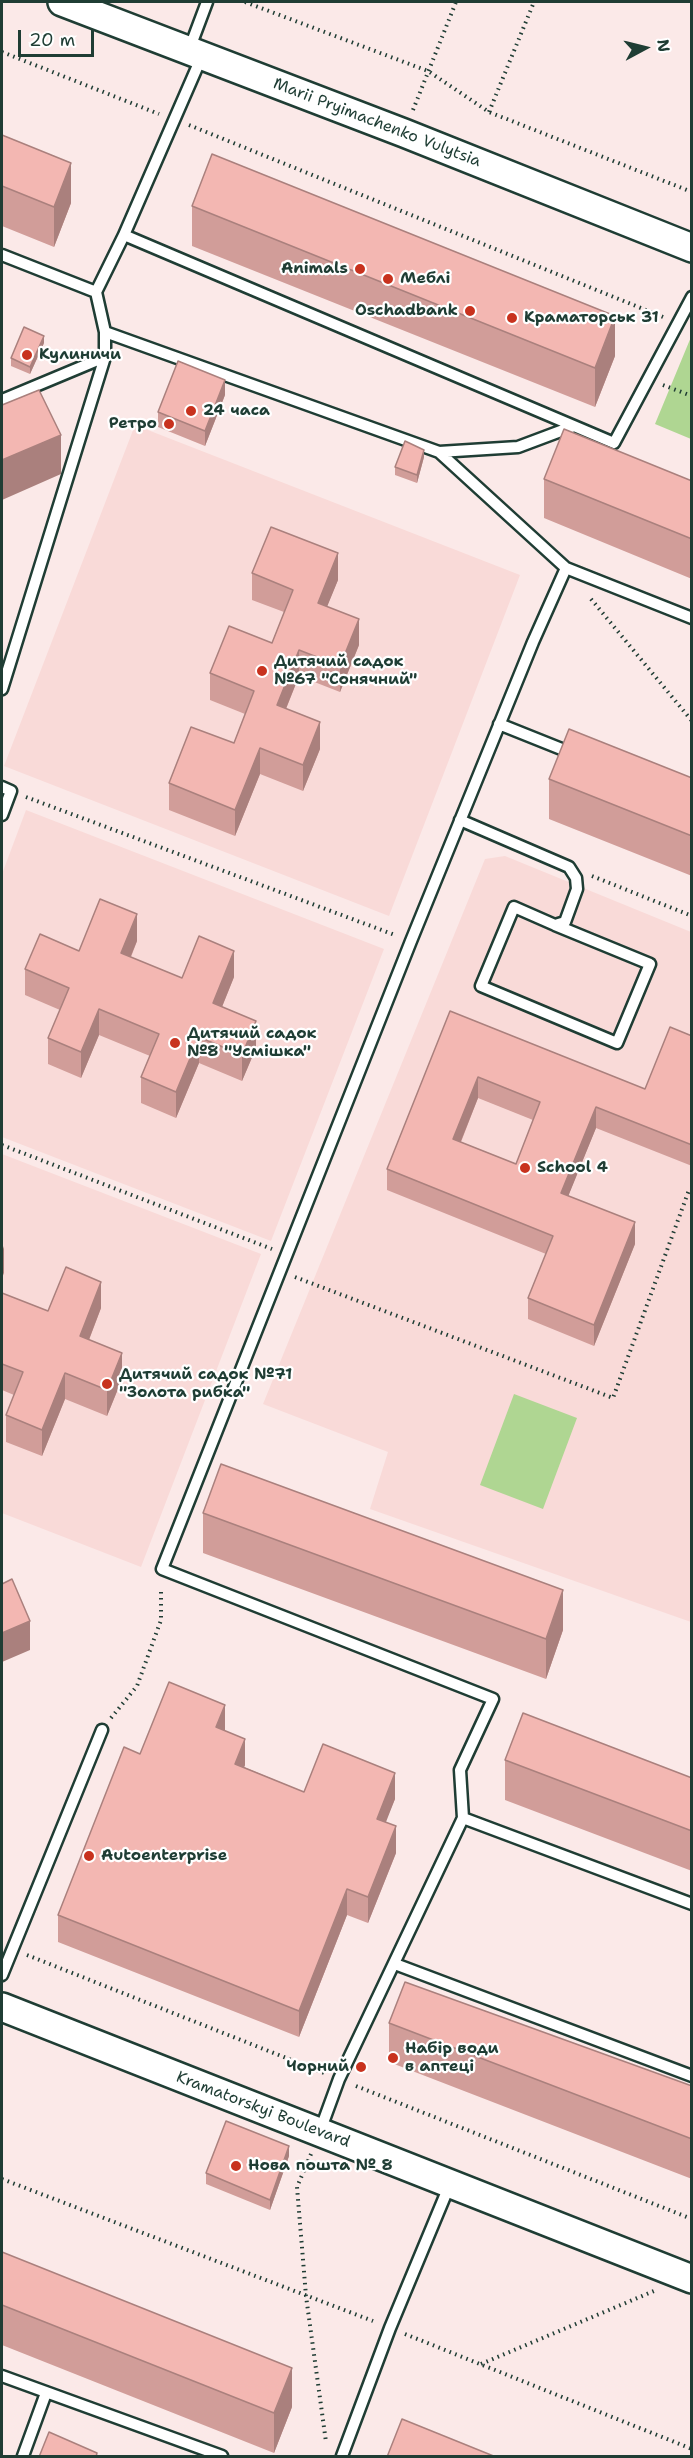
<!DOCTYPE html>
<html>
<head>
<meta charset="utf-8">
<style>
	body { margin:0 }
	#map { position:relative; width:693px; height:2458px; overflow:hidden; background:#fbe9e8; font-family:"Shantell Sans",sans-serif }
	canvas { display:block }
	.frame { position:absolute; inset:0; border:3px solid #1f3d34; pointer-events:none }
	.north { position:absolute; left:615px; top:18px; width:60px; height:60px; -webkit-text-stroke:4px #fff; paint-order:stroke; rotate:83deg; font-size:16px; font-weight:700; line-height:24px; text-align:center; color:#1f3d34 }
	.north::after { content:''; display:block; margin:auto; width:21px; height:27px; background:#1f3d34; clip-path:polygon(50% 0,100% 100%,50% 72%,0 100%) }
	.scale { position:absolute; left:18px; top:30px; width:76px; height:27px; box-sizing:border-box; border:3px solid #1f3d34; border-top:0; padding-left:8px; font-size:18px; line-height:21px; white-space:nowrap; color:#1f3d34; -webkit-text-stroke:4px #fff; paint-order:stroke }
</style>
</head>
<body>
<div id="map">
<canvas width="693" height="2458"></canvas>
<div class="frame"></div>
<div class="north">N</div>
<div class="scale">20 m</div>
</div>
<script>
const g = document.querySelector('canvas').getContext('2d');
g.lineJoin = 'round';
function paint(path, color) {
  g.fillStyle = color;
  g.fill(path, 'evenodd');
}
function shape(rows) {
  const path = new Path2D();
  for (const r of rows) {
    path.moveTo(r[0], r[1]);
    for (let i = 2; i < r.length; i += 2) path.lineTo(r[i], r[i + 1]);
  }
  return path;
}
function stroke(path, color, width, dash) {
  g.strokeStyle = color;
  g.lineWidth = width;
  g.lineCap = dash ? 'butt' : 'round';
  g.setLineDash(dash || []);
  g.stroke(path);
}
function label(font, color, halo, rows, align = 'center') {
  g.font = font + ' "Shantell Sans",sans-serif';
  g.lineWidth = 4.5;
  g.setLineDash([]);
  g.textBaseline = 'middle';
  g.strokeStyle = halo;
  g.fillStyle = color;
  for (const [text, x, y, turn = 0] of rows) {
    g.save();
    g.translate(x, y);
    g.rotate((+turn || 0) * Math.PI / 180);
    g.textAlign = isNaN(turn) ? turn : align;
    if (halo) g.strokeText(text, 0, 0);
    g.fillText(text, 0, 0);
    g.restore();
  }
}
paint(shape([
	[135,425,520,575,389,916,4,766],
	[26,810,384,949,271,1241,2,1137,2,874],
	[505,856,691,932,691,1622,370,1509,388,1452,263,1404,485,859],
	[2,1154,261,1254,141,1567,2,1513]
]), '#f9dad8');
paint(shape([
	[691,337,691,439,655,424],
	[514,1394,577,1418,543,1509,480,1485]
]), '#afd692');
const service = shape([
	[189,50,207,2],
	[202,56,124,235,614,443,692,297],
	[2,255,96,292],
	[105,332,439,452,566,568,533,642,411,941,162,1569,493,1699,460,1770,463,1818],
	[2,400,105,357,105,332,96,292,124,235],
	[439,452,518,447,574,426],
	[566,568,692,618],
	[2,689,105,357],
	[499,724,574,754],
	[2,787,11,791,2,815],
	[460,820,569,867,576,878,577,889,565,922,555,925,514,907,481,986,617,1043,650,964,555,925],
	[395,1964,692,2076],
	[2,1975,102,1730],
	[320,2131,339,2079,463,1818,692,1904],
	[2,2376,222,2456],
	[23,2456,46,2393],
	[342,2456,390,2328,450,2184]
]);
const tertiary = shape([
	[62,2,404,133,692,248],
	[2,2007,692,2279]
]);
stroke(service, '#1f3d34', 15);
stroke(tertiary, '#1f3d34', 32);
stroke(shape([
	[245,2,428,71,489,112,692,192],
	[2,52,159,114],
	[413,110,456,2],
	[489,112,534,2],
	[189,125,663,317],
	[663,385,692,396],
	[591,599,692,721],
	[26,797,395,935],
	[592,876,692,916],
	[2,1145,272,1249],
	[295,1277,613,1398,689,1190,692,1191],
	[111,1718,137,1686,161,1620,161,1588],
	[27,1955,324,2073],
	[356,2086,692,2219],
	[311,2154,297,2187,306,2296,326,2442],
	[2,2179,373,2321],
	[405,2334,692,2449],
	[481,2364,654,2291]
]), '#1f3d34', 4, [1.5, 4.5]);
stroke(service, '#fff', 10);
stroke(tertiary, '#fff', 27);
paint(shape([
	[2,135,71,203,54,247,2,226],
	[192,206,615,356,595,407,192,246],
	[44,343,30,374,11,366,11,358],
	[225,395,205,446,158,427,158,412],
	[424,457,417,483,395,475,395,467],
	[544,479,692,481,692,579,544,518],
	[252,573,338,580,327,606,359,645,340,692,299,676,286,709,320,749,303,791,260,774,235,836,169,810,169,783,234,743,245,714,210,700,210,673,272,643,284,612,252,600],
	[692,778,692,876,549,819,549,779],
	[137,941,131,957,182,978,234,977,222,1007,256,1048,242,1081,199,1063,176,1118,141,1103,141,1077,150,1056,99,1035,81,1078,48,1064,48,1038,60,1010,25,995,25,969,79,951],
	[450,1011,645,1089,692,1036,692,1166,596,1128,568,1196,635,1244,594,1346,528,1319,528,1298,546,1254,387,1190,387,1169],
	[478,1098,533,1120,516,1164,461,1142],
	[2,1293,48,1311,101,1308,89,1340,122,1379,107,1416,65,1399,42,1456,6,1442,6,1415,14,1395,2,1390],
	[203,1513,563,1630,546,1679,203,1553],
	[225,1731,245,1765,244,1767,304,1792,395,1799,385,1822,396,1853,368,1923,347,1915,299,2037,58,1942,58,1915,140,1754],
	[505,1760,692,1778,692,1871,505,1800],
	[389,2023,692,2086,692,2179,389,2062],
	[289,2156,270,2210,206,2184,206,2173],
	[2,2252,292,2407,274,2453,2,2345]
]), '#d19d99');
paint(shape([
	[71,163,71,203,54,247,54,207],
	[615,316,615,356,595,407,595,368],
	[44,336,44,343,30,374,30,367],
	[225,380,225,395,205,446,205,431],
	[61,435,61,474,2,500,2,460],
	[424,450,424,457,417,483,417,475],
	[338,553,338,580,318,629,318,603],
	[359,619,359,645,340,692,340,666],
	[299,650,299,676,277,731,277,705],
	[320,722,320,749,303,791,303,765],
	[260,748,260,774,235,836,235,810],
	[137,914,137,941,121,980,121,953],
	[234,951,234,977,213,1029,213,1003],
	[99,1009,99,1035,81,1078,81,1052],
	[256,1021,256,1048,242,1081,242,1055],
	[199,1037,199,1063,176,1118,176,1092],
	[478,1077,478,1098,453,1161,453,1139],
	[596,1107,596,1128,561,1214,561,1193],
	[635,1222,635,1244,594,1346,594,1325],
	[4,1246,4,1273,2,1278,2,1252],
	[101,1282,101,1308,80,1363,80,1336],
	[122,1353,122,1379,107,1416,107,1390],
	[65,1373,65,1399,42,1456,42,1430],
	[563,1590,563,1630,546,1679,546,1639],
	[30,1621,30,1650,2,1662,2,1633],
	[225,1705,225,1731,216,1727],
	[245,1739,245,1765,235,1790,235,1764],
	[395,1773,395,1799,377,1845,377,1819],
	[396,1826,396,1853,368,1923,368,1897],
	[347,1889,347,1915,299,2037,299,2011],
	[289,2146,289,2156,270,2210,270,2200],
	[292,2368,292,2407,274,2453,274,2413]
]), '#aa807d');
const building = shape([
	[2,135,71,163,54,207,2,186,2,135],
	[212,154,615,316,595,368,192,206,212,154],
	[24,327,44,336,30,367,11,358,24,327],
	[178,361,225,380,205,431,158,412,178,361],
	[39,390,61,435,2,460,2,405,39,390],
	[564,429,692,481,692,539,544,479,564,429],
	[405,441,424,450,417,475,395,467,405,441],
	[271,527,338,553,318,603,359,619,340,666,299,650,277,705,320,722,303,765,260,748,235,810,169,783,191,727,234,743,254,691,210,673,229,626,272,643,293,590,252,573,271,527],
	[569,729,692,778,692,836,549,779,569,729],
	[100,899,137,914,121,953,182,978,199,936,234,951,213,1003,256,1021,242,1055,199,1037,176,1092,141,1077,159,1034,99,1009,81,1052,48,1038,69,988,25,969,40,934,79,951,100,899],
	[450,1011,645,1089,670,1027,692,1036,692,1145,596,1107,561,1193,635,1222,594,1325,528,1298,553,1236,387,1169,450,1011],
	[478,1077,540,1102,516,1164,453,1139,478,1077],
	[66,1267,101,1282,80,1336,122,1353,107,1390,65,1373,42,1430,6,1415,23,1372,2,1364,2,1293,48,1311,66,1267],
	[221,1464,563,1590,546,1639,203,1513,221,1464],
	[12,1579,30,1621,2,1633,2,1584,12,1579],
	[169,1682,225,1705,216,1727,245,1739,235,1764,304,1792,323,1744,395,1773,377,1819,396,1826,368,1897,347,1889,299,2011,58,1915,124,1747,140,1754,169,1682],
	[523,1713,692,1778,692,1831,505,1760,523,1713],
	[405,1982,692,2086,692,2139,389,2023,405,1982],
	[226,2121,289,2146,270,2200,206,2173,226,2121],
	[2,2252,292,2368,274,2413,2,2305,2,2252],
	[402,2419,496,2457,387,2457,402,2419],
	[49,2432,97,2453,96,2457,39,2457,49,2432]
]);
paint(building, '#f3b7b2');
stroke(building, '#aa807d', 1.5);
for (const [x, y, r, color] of [
	[360,269,6,"#c8321e"],
	[388,279,6,"#c8321e"],
	[470,311,6,"#c8321e"],
	[512,318,6,"#c8321e"],
	[27,355,6,"#c8321e"],
	[191,411,6,"#c8321e"],
	[169,424,6,"#c8321e"],
	[262,671,6,"#c8321e"],
	[175,1043,6,"#c8321e"],
	[525,1168,6,"#c8321e"],
	[107,1384,6,"#c8321e"],
	[89,1856,6,"#c8321e"],
	[393,2058,6,"#c8321e"],
	[361,2067,6,"#c8321e"],
	[236,2166,6,"#c8321e"]
]) {
  const dot = new Path2D();
  dot.arc(x, y, r, 0, 2 * Math.PI);
  g.fillStyle = color;
  g.fill(dot);
  stroke(dot, '#fff', 2);
}
label('16px', '#1f3d34', '#fff', [
	["Marii Pryimachenko Vulytsia",377,123,21],
	["Kramatorskyi Boulevard",263,2110,21]
]);
label('bold 16px', '#1f3d34', '#fff', [
	["Animals",348,269,"right"],
	["Меблі",400,279],
	["Oschadbank",458,311,"right"],
	["Краматорськ 31",524,318],
	["Кулиничи",39,355],
	["24 часа",203,411],
	["Ретро",157,424,"right"],
	["Дитячий садок",274,662],
	["№67 \"Сонячний\"",274,680],
	["Дитячий садок",187,1034],
	["№8 \"Усмішка\"",187,1052],
	["School 4",537,1168],
	["Дитячий садок №71",119,1375],
	["\"Золота рибка\"",119,1393],
	["Autoenterprise",101,1856],
	["Набір води",405,2049],
	["в аптеці",405,2067],
	["Чорний",349,2067,"right"],
	["Нова пошта № 8",248,2166]
], 'left');
</script>
</body>
</html>
